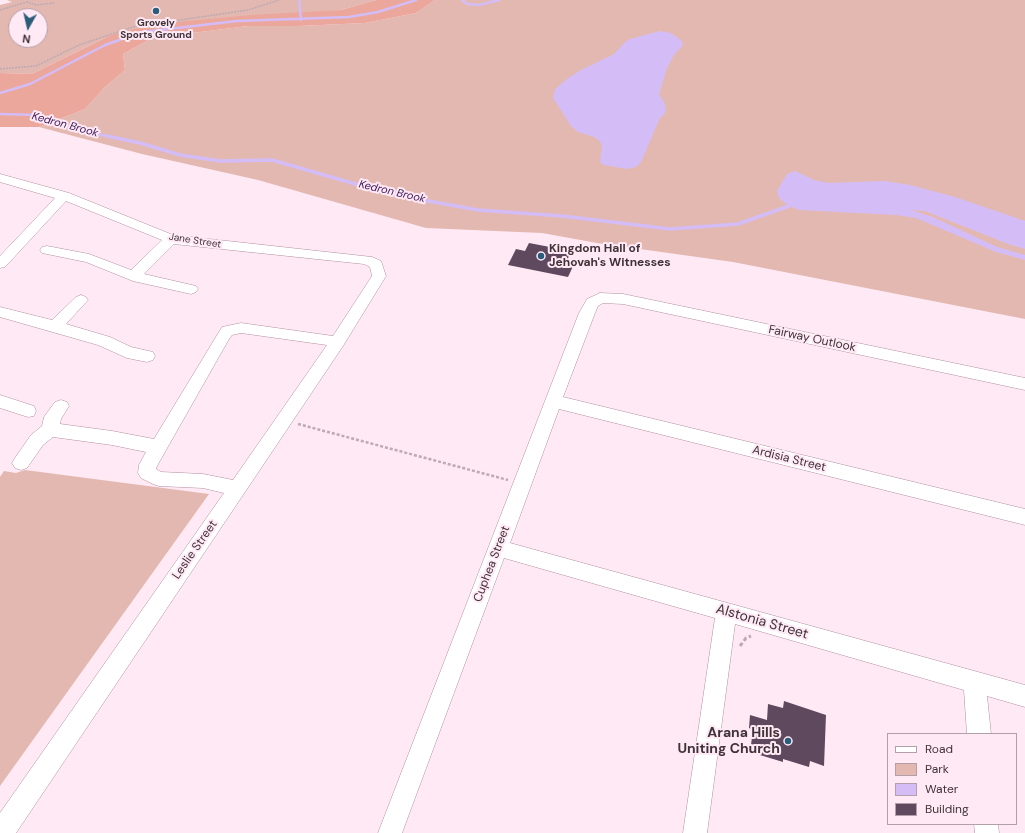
<!DOCTYPE html>
<html>
<head>
<meta charset="utf-8">
<style>
	body { margin:0 }
	#map { position:relative; width:1025px; height:833px; overflow:hidden; background:#ffe9f4; font-family:"DM Sans",sans-serif }
	canvas { display:block }
	.legend { position:absolute; left:887px; top:733px; width:130px; height:92px; box-sizing:border-box; background:#ffe9f4; border:1px solid #b2a0a9; margin:0; padding:5px 7px; list-style:none; font-size:12px; color:#3f3238 }
	.legend li { display:flex; align-items:center; gap:8px; height:20px }
	.legend b { width:20px; border:1px solid #b2a0a9 }
	.north { position:absolute; left:8px; top:8px; width:40px; height:40px; box-sizing:border-box; background:#ffe9f4; border:1px solid #b2a0a9; border-radius:50%; rotate:188deg; font-size:11px; font-weight:700; line-height:16px; text-align:center; color:#3f3238 }
	.north::after { content:''; display:block; margin:auto; width:14px; height:18px; background:#2b5c7a; clip-path:polygon(50% 0,100% 100%,50% 72%,0 100%) }
</style>
</head>
<body>
<div id="map">
<canvas width="1025" height="833"></canvas>
<ul class="legend">
<li><b style="height:5px;background:#fff"></b>Road</li>
<li><b style="height:11px;background:#e3b8b1"></b>Park</li>
<li><b style="height:11px;background:#d4bdf7"></b>Water</li>
<li><b style="height:11px;background:#5e495f"></b>Building</li>
</ul>
<div class="north">N</div>
</div>
<script>
const g = document.querySelector('canvas').getContext('2d');
g.lineJoin = 'round';
function paint(path, color) {
  g.fillStyle = color;
  g.fill(path, 'evenodd');
}
function shape(rows) {
  const path = new Path2D();
  for (const r of rows) {
    path.moveTo(r[0], r[1]);
    for (let i = 2; i < r.length; i += 2) path.lineTo(r[i], r[i + 1]);
  }
  return path;
}
function stroke(path, color, width, dash) {
  g.strokeStyle = color;
  g.lineWidth = width;
  g.lineCap = dash ? 'butt' : 'round';
  g.setLineDash(dash || []);
  g.stroke(path);
}
function label(font, color, halo, rows, align = 'center') {
  g.font = font + ' "DM Sans",sans-serif';
  g.lineWidth = 4;
  g.setLineDash([]);
  g.textBaseline = 'middle';
  g.strokeStyle = halo;
  g.fillStyle = color;
  for (const [text, x, y, turn = 0] of rows) {
    g.save();
    g.translate(x, y);
    g.rotate((+turn || 0) * Math.PI / 180);
    g.textAlign = isNaN(turn) ? turn : align;
    if (halo) g.strokeText(text, 0, 0);
    g.fillText(text, 0, 0);
    g.restore();
  }
}
paint(shape([
	[7,0,376,0,341,10,111,35,32,74,0,73,0,5,12,2],
	[16,16,40,16,40,40,16,40],
	[435,0,1025,0,1025,319,733,262,597,243,542,233,426,228,258,180,142,154,39,127,85,109,104,88,125,70,123,54,152,38,248,26,299,26,365,23,416,13],
	[25,470,209,494,0,786,0,477,4,471,16,473]
]), '#e3b8b1');
paint(shape([
	[376,0,435,0,416,13,365,23,299,26,248,26,152,38,123,54,125,70,104,88,85,109,39,127,0,127,0,73,32,74,111,35,155,24,251,15,341,10]
]), '#eca79c');
paint(shape([
	[660,31,671,33,681,40,683,45,674,55,667,68,659,94,665,104,666,112,660,118,641,162,636,167,627,169,604,165,600,162,602,146,600,141,594,137,578,132,571,126,553,98,555,89,567,79,579,71,614,54,625,42,630,39],
	[795,171,814,180,828,183,885,181,910,185,955,197,1025,221,1025,249,1008,244,925,211,911,210,933,217,997,247,1025,255,1025,260,996,252,916,218,896,215,799,210,789,206,779,198,777,191,787,174]
]), '#d4bdf7');
stroke(shape([
	[299,0,301,20],
	[462,0,467,4,479,5,499,0],
	[0,93,30,84,105,45,142,32,237,21,349,17,378,12,416,0],
	[0,114,37,115,76,130,112,137]
]), '#d4bdf7', 2.5);
stroke(shape([
	[107,136,140,143,180,155,220,161,272,160,390,194,478,210,562,216,670,229,738,224,789,206]
]), '#d4bdf7', 3.5);
paint(shape([
	[529,243,571,251,567,261,575,262,568,277,508,265,516,249,525,251],
	[784,701,826,715,824,766,810,761,809,767,783,759,783,762,750,752,753,730,749,728,750,715,767,720,768,704,783,708]
]), '#5e495f');
const street = shape([
	[0,174,69,193,173,235,372,257,381,261,386,276,343,346,16,833,0,833,0,813,224,493,203,488,159,486,153,484,141,478,138,473,139,465,146,452,112,445,53,437,43,445,27,468,21,470,15,468,12,463,15,458,31,435,42,426,44,417,55,402,61,400,67,402,69,406,61,419,60,424,112,431,154,439,222,327,241,323,333,336,372,276,370,267,364,264,174,244,144,274,196,286,198,289,196,292,191,294,133,281,86,262,42,253,40,250,42,247,47,246,89,254,131,270,162,240,66,201,5,267,0,268,0,256,55,198,0,182,0,174],
	[241,333,327,345,233,480,203,474,161,472,156,469,157,466,229,339,232,335,241,333],
	[600,293,623,294,1025,378,1025,390,623,304,603,303,598,306,595,313,563,397,1025,509,1025,525,559,409,510,543,1025,685,1025,707,987,696,991,734,967,734,964,690,735,624,707,833,683,833,715,618,504,558,402,833,378,833,579,313,587,299,600,293],
	[81,295,86,297,88,300,66,324,110,337,131,347,153,352,155,356,153,360,147,362,127,358,98,345,0,317,0,307,52,320,76,297,81,295],
	[0,395,34,406,36,411,34,416,28,417,0,408,0,395],
	[974,824,998,824,999,833,975,833,974,824]
]);
stroke(street, '#b190a0', 1);
stroke(shape([
	[0,10,27,2,36,5,54,3],
	[0,69,36,66,79,45,133,27,248,10,279,0]
]), '#bdaab3', 1.5, [2, 1]);
stroke(shape([
	[298,424,508,480]
]), '#bdaab3', 2.5, [3, 2]);
stroke(shape([
	[740,646,746,638,751,636]
]), '#bdaab3', 3, [4, 2.5]);
paint(street, '#fff');
for (const [x, y, r, color] of [
	[156,11,4,"#2b5c7a"],
	[541,256,4,"#2b5c7a"],
	[788,741,4,"#2b5c7a"]
]) {
  const dot = new Path2D();
  dot.arc(x, y, r, 0, 2 * Math.PI);
  g.fillStyle = color;
  g.fill(dot);
  stroke(dot, '#ffe9f4', 1.5);
}
label('bold 10px', '#3f3238', '#ffe9f4', [
	["Grovely",156,23],
	["Sports Ground",156,35]
]);
label('10px', '#3f3238', '#ffe9f4', [
	["Jane Street",195,241,9]
]);
label('italic 11px', '#391759', '#ffe9f4', [
	["Kedron Brook",65,125,15],
	["Kedron Brook",392,192,13]
]);
label('bold 12px', '#3f3238', '#ffe9f4', [
	["Kingdom Hall of",549,249],
	["Jehovah's Witnesses",549,263]
], 'left');
label('12px', '#3f3238', '#ffe9f4', [
	["Fairway Outlook",812,339,12],
	["Ardisia Street",789,459,14],
	["Leslie Street",195,550,-55],
	["Cuphea Street",492,564,-69]
]);
label('14px', '#3f3238', '#ffe9f4', [
	["Alstonia Street",762,622,16]
]);
label('bold 14px', '#3f3238', '#ffe9f4', [
	["Arana Hills",780,733],
	["Uniting Church",780,749]
], 'right');
</script>
</body>
</html>
